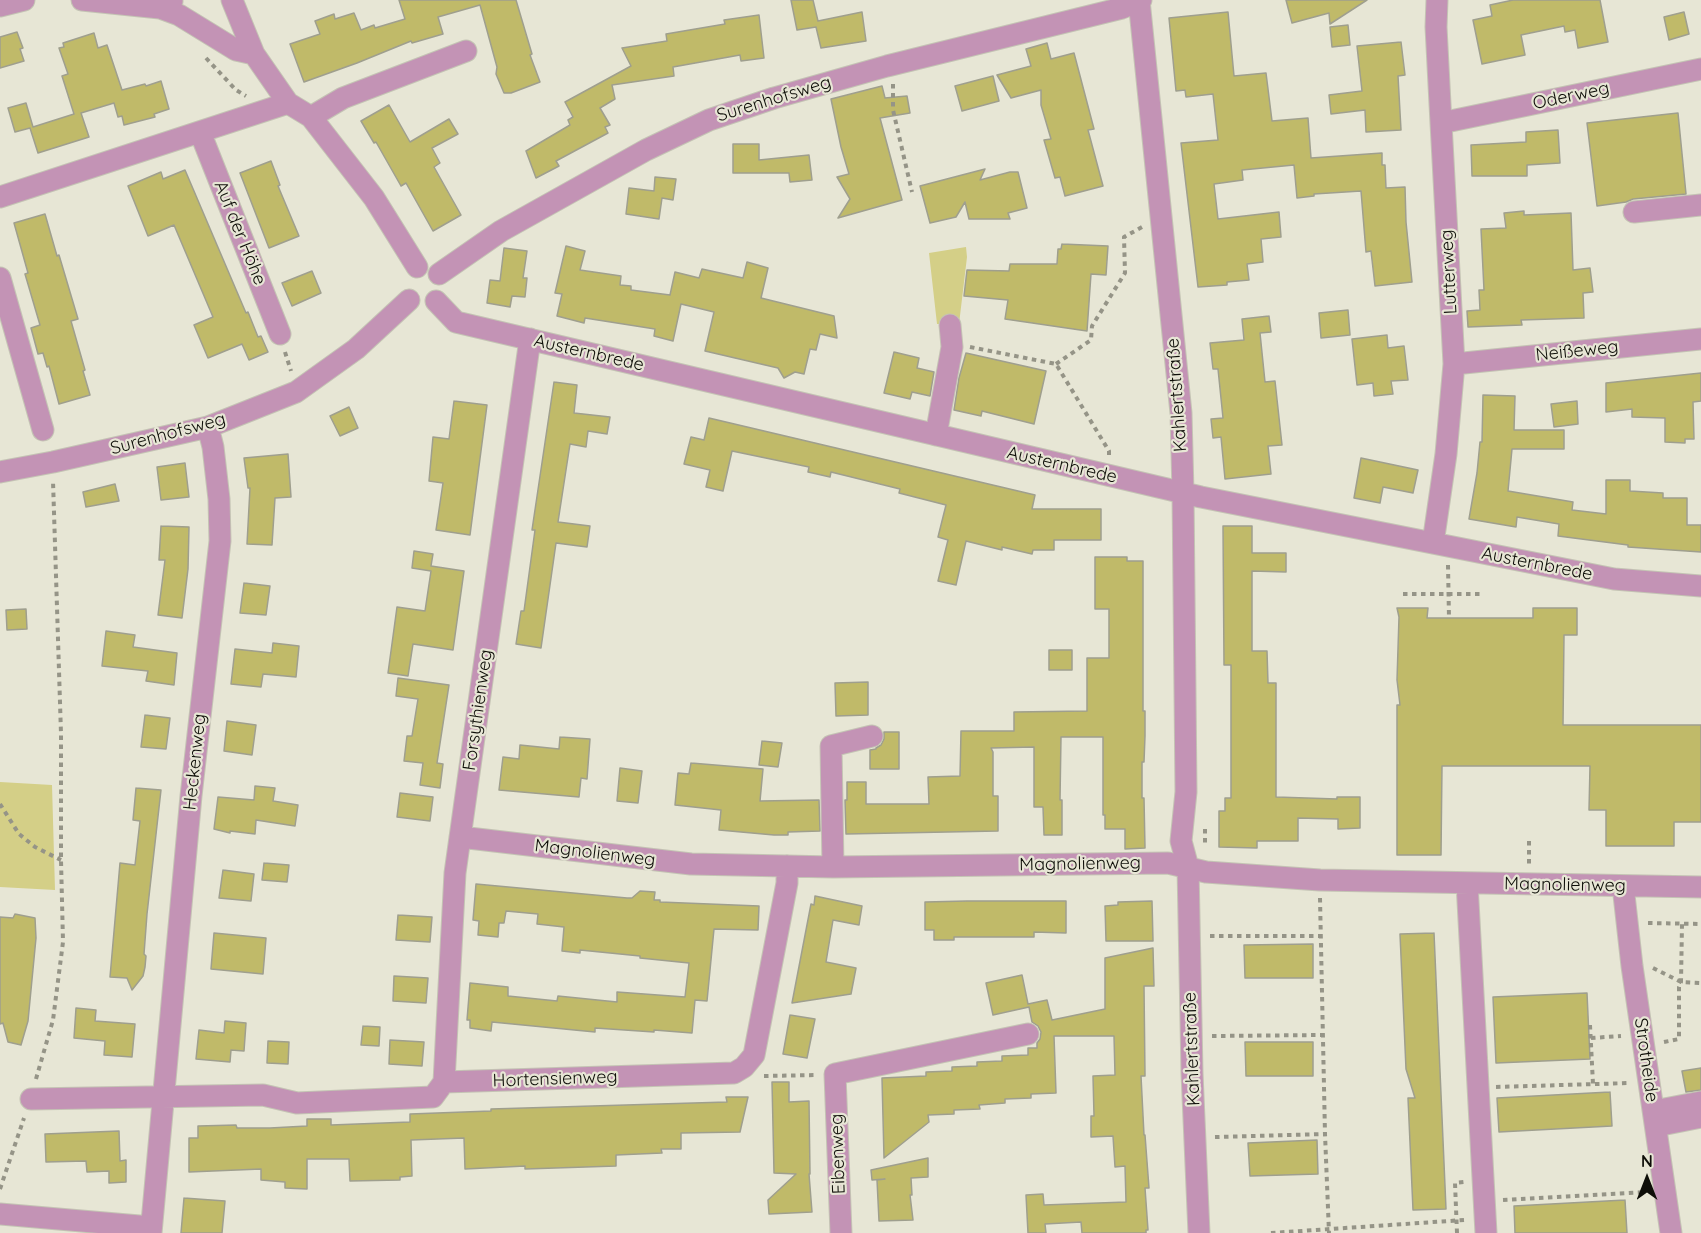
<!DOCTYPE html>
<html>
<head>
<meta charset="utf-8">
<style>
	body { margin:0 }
	#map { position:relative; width:1701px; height:1233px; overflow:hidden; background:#e7e6d5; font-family:Quicksand,sans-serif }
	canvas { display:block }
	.north { position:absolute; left:1617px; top:1149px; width:60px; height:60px; -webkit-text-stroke:4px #e7e6d5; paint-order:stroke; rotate:0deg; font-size:16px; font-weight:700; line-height:24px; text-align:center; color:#0e0e08 }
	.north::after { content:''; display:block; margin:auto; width:21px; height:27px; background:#0e0e08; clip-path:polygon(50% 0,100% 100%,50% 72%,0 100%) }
</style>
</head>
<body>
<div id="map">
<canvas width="1701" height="1233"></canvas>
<div class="north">N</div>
</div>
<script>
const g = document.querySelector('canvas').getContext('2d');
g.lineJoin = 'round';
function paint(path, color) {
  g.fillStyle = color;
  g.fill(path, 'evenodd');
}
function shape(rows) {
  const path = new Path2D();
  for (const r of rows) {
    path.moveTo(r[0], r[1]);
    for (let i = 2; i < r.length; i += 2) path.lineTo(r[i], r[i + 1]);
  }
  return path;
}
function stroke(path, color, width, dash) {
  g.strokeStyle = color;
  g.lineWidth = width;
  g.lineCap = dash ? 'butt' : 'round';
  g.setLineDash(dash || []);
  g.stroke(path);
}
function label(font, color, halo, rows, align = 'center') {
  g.font = font + ' Quicksand,sans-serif';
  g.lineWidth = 4.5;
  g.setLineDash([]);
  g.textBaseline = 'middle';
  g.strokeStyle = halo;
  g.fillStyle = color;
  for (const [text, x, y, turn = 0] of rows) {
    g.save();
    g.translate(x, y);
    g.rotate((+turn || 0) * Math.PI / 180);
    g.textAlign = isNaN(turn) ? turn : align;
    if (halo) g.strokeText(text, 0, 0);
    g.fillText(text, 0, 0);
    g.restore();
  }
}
paint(shape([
	[966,247,967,257,959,324,937,324,929,253],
	[0,782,52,785,55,890,0,887]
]), '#d4cf87');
const building = shape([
	[399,0,516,0,532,54,530,55,540,82,511,93,504,93,496,74,497,67,480,5,438,17,443,34,412,43,411,41,357,63,304,82,290,44,320,34,315,21,334,14,335,19,354,13,361,30,374,25,375,28,405,19,399,0],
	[791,0,813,0,818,21,862,12,866,41,821,48,816,27,797,30,791,0],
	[1286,0,1367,0,1330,24,1329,13,1292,23,1286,0],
	[1513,0,1600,0,1608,42,1578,48,1575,30,1565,32,1564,26,1521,35,1525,55,1482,64,1473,20,1492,16,1490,5,1513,0],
	[1228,12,1234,76,1266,73,1272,121,1308,118,1311,158,1382,153,1382,165,1385,165,1386,188,1405,187,1406,222,1412,282,1375,286,1371,251,1366,252,1361,191,1314,194,1314,196,1297,198,1294,165,1242,170,1243,180,1214,184,1218,219,1279,212,1281,237,1261,239,1263,262,1247,264,1249,280,1227,282,1227,285,1198,287,1181,143,1218,140,1213,94,1186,97,1185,90,1176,91,1169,18,1228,12],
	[1684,12,1689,34,1669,40,1664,17,1684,12],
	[759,15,764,58,741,61,740,55,673,67,674,76,612,85,615,99,600,108,610,125,605,127,608,133,556,161,559,166,536,178,526,151,570,125,568,120,573,117,565,102,631,66,622,48,667,41,666,34,725,24,724,20,759,15],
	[1348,25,1350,45,1332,47,1330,27,1348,25],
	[17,32,23,48,20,49,24,61,0,68,0,37,17,32],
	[94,33,98,48,107,45,122,90,145,84,146,86,161,81,169,109,154,114,155,117,124,125,122,116,118,117,114,103,81,113,89,137,38,153,30,128,15,132,8,108,26,103,33,127,74,114,62,76,68,74,59,48,64,47,63,43,94,33],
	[1401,42,1405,75,1398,76,1401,130,1366,132,1365,110,1331,114,1329,95,1362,91,1357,46,1401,42],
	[1047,43,1051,59,1074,53,1094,129,1088,130,1103,186,1065,196,1060,177,1055,178,1044,140,1051,139,1041,105,1041,90,1011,98,997,75,1031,66,1026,49,1047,43],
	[993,76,999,101,962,111,955,86,993,76],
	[882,86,885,98,907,96,910,113,880,118,902,200,838,218,850,199,837,177,849,174,841,147,831,99,882,86],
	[389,105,410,142,449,119,458,134,432,148,440,163,434,167,461,215,433,231,406,183,401,186,376,142,374,143,361,121,389,105],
	[1678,113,1686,194,1633,199,1626,202,1597,206,1587,123,1678,113],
	[1558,130,1560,163,1527,165,1527,176,1472,176,1471,145,1526,142,1526,132,1558,130],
	[733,144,759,144,759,160,809,155,812,180,790,182,789,173,733,173,733,144],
	[271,161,280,185,278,186,299,236,269,248,240,173,271,161],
	[985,169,980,180,1010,172,1018,172,1027,208,1008,213,1010,219,969,219,965,202,956,217,930,223,920,186,985,169],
	[185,170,246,313,248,312,258,337,261,336,268,352,249,360,242,344,208,358,194,325,213,317,174,225,148,236,128,186,161,172,163,179,185,170],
	[655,177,676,179,673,200,662,198,659,219,626,214,629,188,654,191,655,177],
	[1524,211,1524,215,1571,213,1573,270,1590,268,1593,292,1583,293,1584,318,1521,320,1522,325,1468,327,1467,311,1480,310,1479,290,1484,290,1481,229,1506,228,1504,213,1524,211],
	[45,214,57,256,59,255,78,319,71,321,85,370,83,371,90,395,59,404,49,366,47,367,43,353,38,354,31,328,40,325,25,274,28,273,14,223,45,214],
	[1062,244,1108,246,1106,275,1091,274,1087,331,1005,319,1008,300,964,296,967,270,1009,271,1010,264,1057,264,1058,249,1061,249,1062,244],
	[566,246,585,251,580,270,621,276,620,285,631,286,631,290,670,295,675,272,699,278,702,269,743,278,747,262,768,268,761,298,834,316,837,338,820,334,816,350,810,349,804,374,795,372,784,378,778,368,705,351,714,312,681,304,673,341,654,336,655,329,585,318,584,323,557,316,562,294,555,293,566,246],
	[504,248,527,251,523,278,527,278,525,297,512,296,510,307,487,303,490,280,500,281,504,248],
	[312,271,321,293,292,306,282,283,312,271],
	[1348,310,1350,335,1321,338,1319,313,1348,310],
	[1269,316,1271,332,1260,333,1265,382,1275,381,1282,445,1268,446,1271,474,1225,479,1221,437,1213,438,1211,419,1223,418,1218,369,1213,369,1210,343,1244,340,1242,319,1269,316],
	[1387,335,1388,348,1404,346,1408,380,1391,381,1393,394,1374,396,1373,383,1357,385,1352,339,1387,335],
	[894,352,919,358,917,368,934,372,930,396,912,392,910,399,884,393,894,352],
	[966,353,1046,371,1034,424,982,411,981,416,954,410,959,378,966,353],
	[1701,373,1701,401,1693,402,1694,439,1685,439,1685,443,1665,442,1665,418,1632,417,1632,409,1606,412,1606,383,1701,373],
	[554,382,577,385,574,413,610,417,607,434,588,431,586,447,570,444,558,522,590,526,587,547,556,543,541,648,516,644,521,611,524,611,535,530,532,530,554,382],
	[1483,395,1515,396,1514,430,1564,430,1564,449,1512,449,1508,491,1573,502,1572,510,1606,514,1606,480,1630,480,1630,491,1663,493,1663,498,1687,498,1687,525,1701,525,1701,552,1628,547,1628,545,1558,536,1559,524,1517,517,1516,527,1469,519,1477,473,1480,442,1482,442,1483,395],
	[454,401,487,405,470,535,436,530,443,483,429,481,433,437,449,439,454,401],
	[1577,401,1578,424,1554,427,1551,404,1577,401],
	[349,407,358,428,340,436,330,416,349,407],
	[709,418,1035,495,1032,509,1101,509,1101,540,1054,540,1054,550,1033,550,1032,554,1002,547,1002,550,966,541,956,585,938,581,948,540,938,537,946,505,899,493,900,489,831,472,830,477,808,472,809,467,732,451,723,491,706,487,710,470,684,464,691,437,704,440,709,418],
	[288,454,291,497,275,498,272,545,247,544,250,488,248,488,244,458,288,454],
	[1361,458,1418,470,1413,493,1383,487,1380,503,1354,498,1361,458],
	[185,463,189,497,161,500,157,467,185,463],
	[115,484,119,501,86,507,83,492,115,484],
	[161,526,189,527,188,569,182,618,158,615,165,560,159,560,161,526],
	[1223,526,1252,526,1252,553,1286,553,1286,572,1252,571,1252,651,1267,651,1268,683,1276,683,1276,797,1337,799,1337,797,1360,797,1360,828,1338,829,1338,819,1298,818,1298,841,1257,841,1257,848,1219,847,1219,811,1225,811,1225,798,1231,798,1231,665,1224,665,1223,526],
	[414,551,433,554,431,566,464,571,453,650,413,644,408,676,388,673,397,607,425,611,431,571,412,568,414,551],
	[1095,557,1127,557,1127,561,1143,561,1143,711,1145,711,1145,736,1144,762,1142,762,1142,798,1144,798,1145,848,1125,849,1125,829,1105,829,1105,815,1103,815,1103,737,1061,737,1060,800,1062,800,1062,835,1044,835,1043,807,1034,807,1034,747,991,748,993,752,993,796,998,796,998,831,846,834,845,800,847,800,847,782,866,782,866,804,929,804,928,777,960,776,961,731,1014,731,1014,712,1087,711,1087,658,1109,658,1109,609,1095,609,1095,557],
	[244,583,270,586,266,615,240,613,244,583],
	[1397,608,1428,608,1427,618,1533,618,1533,608,1577,608,1577,635,1564,635,1563,725,1701,725,1701,822,1674,822,1674,846,1606,846,1606,810,1589,810,1590,766,1442,766,1441,855,1397,855,1397,705,1400,705,1397,680,1399,617,1397,608],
	[26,609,27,629,7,630,6,610,26,609],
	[106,631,135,635,133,647,177,653,174,685,146,681,148,671,102,666,106,631],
	[273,643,299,646,296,677,263,674,261,687,231,684,235,649,272,653,273,643],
	[1049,650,1072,650,1072,670,1049,670,1049,650],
	[398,678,449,685,437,763,443,764,440,788,420,785,423,763,404,761,407,736,412,736,418,699,396,696,398,678],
	[868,682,868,715,836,716,835,683,868,682],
	[145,715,170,718,166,749,141,747,145,715],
	[227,721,256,725,252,755,224,751,227,721],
	[884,732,899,732,899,769,870,769,870,750,876,749,876,748,881,745,884,739,884,732],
	[560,737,590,739,587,779,581,778,579,797,499,790,503,757,519,759,520,745,559,749,560,737],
	[762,741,782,743,778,767,759,765,762,741],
	[691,763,763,769,760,801,819,800,820,831,788,832,788,835,774,835,719,830,721,810,675,805,678,773,689,774,691,763],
	[620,768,642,771,638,803,617,801,620,768],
	[255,786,275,788,273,801,298,805,295,826,256,820,255,834,230,831,230,833,214,829,218,797,254,800,255,786],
	[136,788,161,790,147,914,144,954,146,956,145,967,143,976,132,990,127,978,110,977,120,863,135,865,140,821,133,820,136,788],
	[400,793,433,797,430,821,397,817,400,793],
	[264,863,289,865,287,882,262,880,264,863],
	[223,870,254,874,251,901,219,898,223,870],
	[476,884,627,898,632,898,640,891,655,892,654,900,660,900,660,902,759,906,758,930,714,929,707,1001,695,1000,692,1033,654,1030,654,1032,595,1028,595,1032,492,1022,491,1031,470,1028,470,1020,467,1020,470,983,508,987,508,996,557,1001,558,996,617,1002,617,992,685,997,689,963,640,958,640,956,580,950,580,953,562,951,564,927,537,924,538,914,506,911,504,923,499,923,498,937,478,935,479,921,473,920,476,884],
	[815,896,862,906,859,925,833,920,826,962,856,968,851,994,792,1003,811,904,814,905,815,896],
	[967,901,1066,901,1066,933,1034,932,1034,937,954,937,954,940,934,940,934,930,925,930,925,902,967,901],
	[1152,901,1153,941,1106,941,1105,906,1118,905,1118,902,1152,901],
	[15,914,35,918,36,938,28,1021,21,1045,8,1042,3,1023,0,1024,0,917,13,918,15,914],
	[398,915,432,917,430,942,396,940,398,915],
	[214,933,266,938,263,974,211,969,214,933],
	[1434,933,1446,1209,1413,1210,1408,1098,1415,1098,1406,1069,1400,934,1434,933],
	[1313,944,1313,978,1245,978,1244,945,1313,944],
	[1153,948,1154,986,1144,986,1145,1076,1141,1076,1144,1135,1145,1135,1149,1188,1145,1188,1148,1230,1146,1230,1146,1233,1082,1233,1081,1222,1045,1224,1046,1233,1028,1233,1026,1195,1043,1194,1044,1205,1126,1202,1125,1166,1115,1167,1113,1136,1091,1137,1091,1116,1094,1116,1093,1076,1115,1075,1114,1036,1054,1036,1056,1093,1031,1094,1031,1098,1005,1099,1005,1103,979,1105,980,1109,954,1110,954,1114,928,1115,929,1122,884,1158,882,1078,926,1076,926,1072,952,1071,952,1067,977,1066,977,1062,1002,1061,1002,1056,1028,1055,1028,1048,1037,1048,1037,1043,1040,1039,1041,1032,1038,1026,1032,1022,1029,1007,993,1015,986,983,1022,975,1028,1004,1047,1000,1052,1020,1105,1009,1105,958,1153,948],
	[394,976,428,978,426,1003,393,1001,394,976],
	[1587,993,1590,1059,1496,1063,1493,997,1587,993],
	[76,1008,96,1010,95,1021,135,1024,132,1057,104,1055,105,1041,74,1038,76,1008],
	[790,1015,815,1019,807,1058,783,1054,790,1015],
	[225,1021,246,1023,244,1051,231,1050,230,1062,196,1059,199,1030,224,1033,225,1021],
	[363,1026,380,1027,379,1046,361,1045,363,1026],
	[390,1040,424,1042,422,1066,389,1064,390,1040],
	[268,1041,289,1042,288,1064,267,1063,268,1041],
	[1245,1042,1313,1042,1313,1076,1246,1076,1245,1042],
	[1701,1068,1701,1090,1686,1092,1682,1071,1701,1068],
	[772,1082,789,1082,789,1102,809,1101,810,1174,809,1174,812,1212,769,1214,768,1200,796,1174,774,1173,772,1082],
	[1610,1092,1612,1126,1499,1132,1497,1098,1610,1092],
	[726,1097,748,1097,740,1132,681,1133,681,1149,661,1149,662,1153,616,1155,616,1166,525,1169,525,1166,465,1169,464,1138,411,1140,412,1176,400,1177,400,1180,350,1181,349,1159,307,1159,307,1189,285,1188,285,1182,261,1180,261,1169,189,1172,189,1138,198,1138,198,1126,236,1125,237,1128,270,1128,307,1126,307,1119,331,1119,331,1125,410,1122,410,1114,491,1111,491,1109,727,1102,726,1097],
	[119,1131,120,1161,126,1160,126,1182,109,1183,109,1171,87,1172,86,1161,46,1162,45,1134,119,1131],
	[1317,1140,1318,1174,1250,1176,1248,1143,1317,1140],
	[928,1158,928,1177,911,1178,912,1195,910,1195,913,1220,879,1221,877,1180,885,1179,872,1180,871,1170,928,1158],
	[184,1198,225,1201,222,1233,181,1233,184,1198],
	[1625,1200,1627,1233,1515,1233,1514,1206,1625,1200]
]);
paint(building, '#c0ba69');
stroke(building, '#9f9f8e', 1.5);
const minor = shape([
	[82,0,160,8,172,1],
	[232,0,254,54,288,103,311,117,374,198,417,267],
	[1139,0,1181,413,1183,493,1186,792,1181,841,1188,867,1192,1073,1199,1233],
	[0,6,24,0],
	[160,8,179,15,236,50,254,54],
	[311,117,343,98,466,51],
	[1441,123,1701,69],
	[200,132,280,334],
	[0,197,288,103],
	[1634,212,1701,205],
	[439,274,501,231,646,150,709,120,774,98,887,66,1122,8,1141,0],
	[0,278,43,430],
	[436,301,456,322,1201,497,1614,579,1701,586],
	[1454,364,1701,339],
	[936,435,952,347,950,325],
	[0,472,53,462,208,427,296,392,356,349,409,300],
	[1433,543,1446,454,1454,364,1441,123,1436,27,1437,0],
	[460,837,691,864,833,867,1168,863,1206,872,1320,880,1701,887],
	[833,867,831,746,872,736],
	[1467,883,1486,1233],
	[1623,886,1632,966,1671,1233],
	[444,1082,455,873,530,339],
	[31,1099,263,1095,297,1103,433,1097,444,1082,734,1073,744,1067,754,1055,787,883,787,866],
	[1654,1111,1701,1102],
	[1656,1126,1701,1117],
	[0,1214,151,1227],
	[151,1233,191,796,220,541,219,499,213,447,208,427],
	[841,1233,835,1074,1028,1034]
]);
stroke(minor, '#c4c3b4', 23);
stroke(shape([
	[206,58,236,90,246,96],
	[893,84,893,110,912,192],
	[970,347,1056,364,1109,451,1109,455],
	[285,352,291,371],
	[1056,364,1091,340,1092,326,1125,273,1124,237,1142,227],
	[1448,565,1449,618],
	[1403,594,1484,594],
	[0,804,19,834,35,847,61,860],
	[1205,829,1205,846],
	[1529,841,1529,866],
	[1320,898,1325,1134,1329,1233],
	[1648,923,1701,924],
	[1210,936,1320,936],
	[1653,968,1681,982,1701,983],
	[1590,1025,1593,1084],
	[1212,1036,1323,1035],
	[1591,1038,1621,1036],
	[1664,1042,1679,1039,1679,987,1681,982,1682,924],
	[764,1076,816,1075],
	[36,1079,53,1020,63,942,61,860,61,734,53,481],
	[1496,1087,1630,1083],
	[1215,1137,1325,1134],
	[0,1189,24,1118],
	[1503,1200,1645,1192],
	[1271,1233,1464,1220],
	[1457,1233,1455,1183,1464,1182]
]), '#959487', 4, [4.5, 4.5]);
stroke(minor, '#c393b5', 21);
label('18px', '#0e0e08', '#e7e6d5', [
	["Oderweg",1571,96,-12],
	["Surenhofsweg",774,99,-17],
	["Auf der Höhe",240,233,68],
	["Lutterweg",1449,272,-93],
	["Neißeweg",1577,351,-6],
	["Austernbrede",589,353,13],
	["Kahlertstraße",1177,395,-94],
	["Surenhofsweg",168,434,-15],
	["Austernbrede",1062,465,13],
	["Austernbrede",1537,564,11],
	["Forsythienweg",478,710,-82],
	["Heckenweg",195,762,-84],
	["Magnolienweg",595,853,7],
	["Magnolienweg",1080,864,-1],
	["Magnolienweg",1565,885,1],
	["Kahlertstraße",1192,1049,-92],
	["Strotheide",1646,1060,82],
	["Hortensienweg",555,1079,-2],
	["Eibenweg",838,1154,-92]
]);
</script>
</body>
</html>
